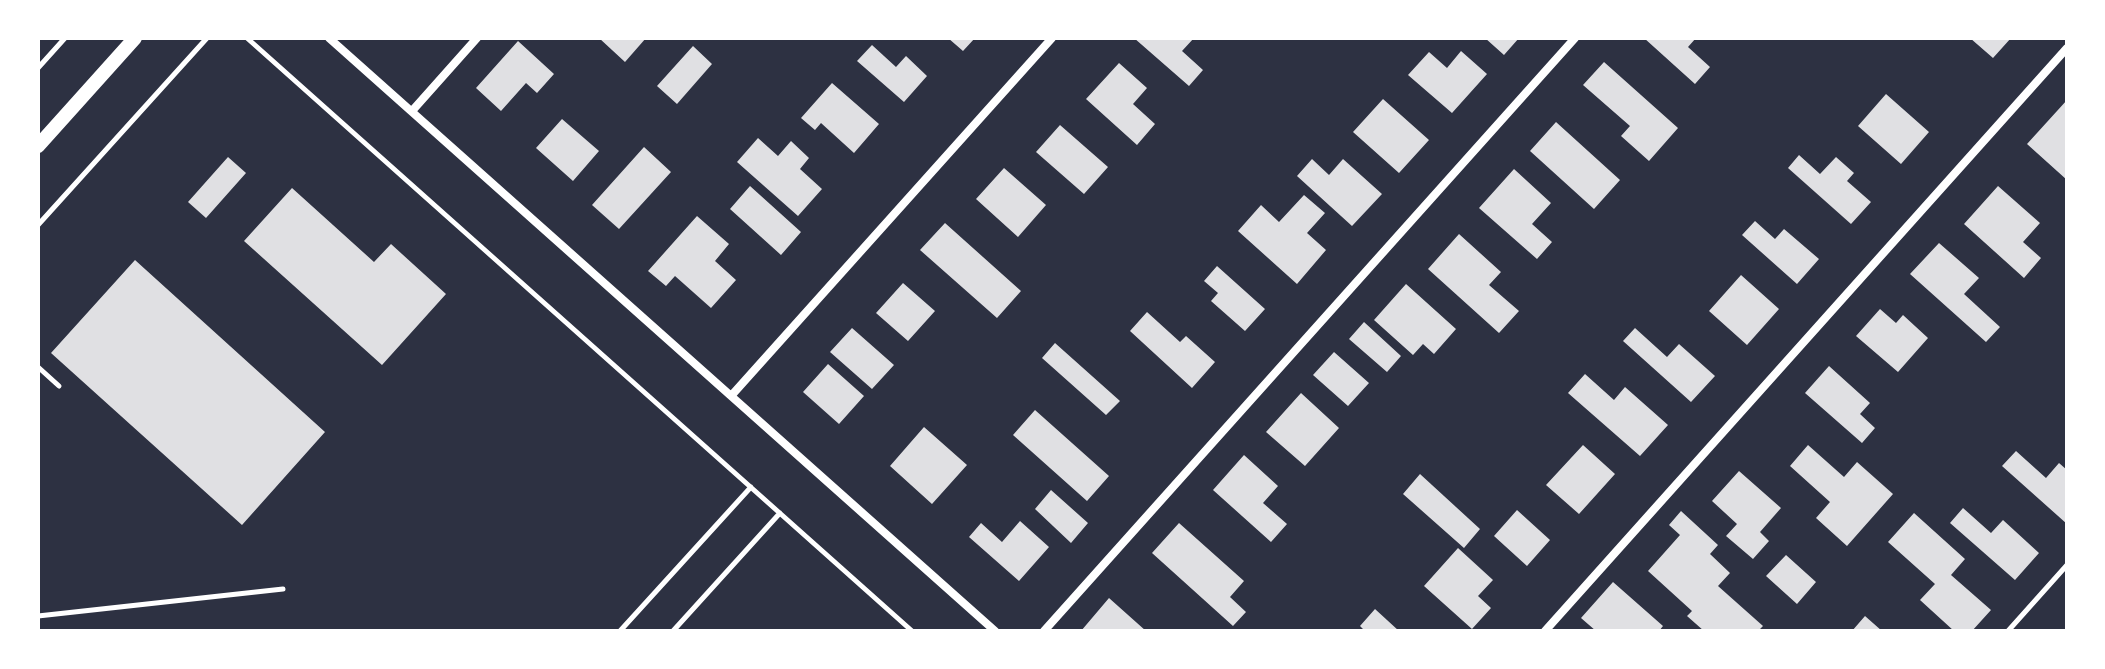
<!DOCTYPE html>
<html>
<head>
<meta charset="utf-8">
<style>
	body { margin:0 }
	#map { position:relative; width:2105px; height:669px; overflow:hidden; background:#2d3142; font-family:Inter,sans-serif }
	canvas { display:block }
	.frame { position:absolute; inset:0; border:40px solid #fff; pointer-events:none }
</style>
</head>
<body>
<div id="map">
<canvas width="2105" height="669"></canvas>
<div class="frame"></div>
</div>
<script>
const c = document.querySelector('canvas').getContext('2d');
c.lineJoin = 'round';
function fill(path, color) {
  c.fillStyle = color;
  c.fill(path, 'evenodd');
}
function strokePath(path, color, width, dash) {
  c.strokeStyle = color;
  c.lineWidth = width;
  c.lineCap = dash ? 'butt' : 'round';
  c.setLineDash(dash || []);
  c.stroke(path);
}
fill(new Path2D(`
	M599,38H646L625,62Z
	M948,38H975L963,51Z
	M1134,38H1194L1182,51L1203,70L1189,86Z
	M1485,38H1519L1504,55Z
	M1644,38H1696L1688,47L1710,67L1695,84Z
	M1970,38H2011L1993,58Z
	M518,41L554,74L537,93L526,83L501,111L476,88Z
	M872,45L896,67L906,56L927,76L904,102L857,61Z
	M693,46L712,64L677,104L657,86Z
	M1461,51L1487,74L1452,113L1408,75L1429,52L1447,68Z
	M1604,62L1678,128L1649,161L1621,136L1630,126L1583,85Z
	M1119,63L1147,88L1133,104L1155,124L1137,145L1086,99Z
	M832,83L879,124L854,153L821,123L815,130L801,118Z
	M1886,94L1929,132L1901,164L1858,126Z
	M1383,99L1429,140L1399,173L1353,132Z
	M2067,100V180L2027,144Z
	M562,119L599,151L573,181L536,148Z
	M1556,122L1620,180L1594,209L1530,151Z
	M1060,125L1108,167L1084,194L1036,152Z
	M758,138L778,156L791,141L809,158L800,169L822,189L798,216L737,162Z
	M644,147L671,172L619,229L592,205Z
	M1799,155L1820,174L1836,157L1854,173L1847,181L1871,202L1851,224L1788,168Z
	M228,157L246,173L206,218L188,202Z
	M1312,159L1329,175L1343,159L1382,194L1352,226L1297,176Z
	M1004,168L1046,205L1018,237L976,199Z
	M1514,169L1551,203L1532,224L1552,242L1537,259L1479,208Z
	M750,186L801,232L781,255L730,209Z
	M1998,186L2040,223L2023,242L2041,258L2024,278L1964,224Z
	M292,188L374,262L391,244L446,294L382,365L244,241Z
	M1304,195L1325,213L1307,233L1326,250L1297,284L1238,231L1261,205L1279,222Z
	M697,216L729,244L715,261L736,280L711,308L675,276L666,286L648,271Z
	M1755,221L1775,239L1784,229L1819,259L1797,284L1742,235Z
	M945,223L1021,291L997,318L920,250Z
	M1459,234L1501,272L1489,285L1519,311L1499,333L1428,269Z
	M1939,243L1979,278L1964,294L2000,327L1986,342L1910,274Z
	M135,260L325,432L242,525L51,353Z
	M1217,266L1265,309L1245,331L1211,301L1218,293L1204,281Z
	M1741,275L1779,309L1747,345L1709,311Z
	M903,283L935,311L908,341L876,313Z
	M1406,284L1456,329L1434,354L1423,344L1413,355L1374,320Z
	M1880,309L1896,323L1903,315L1928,338L1898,372L1856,336Z
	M1147,312L1180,342L1186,336L1215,362L1192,388L1130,331Z
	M1364,322L1401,356L1387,372L1349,339Z
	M852,328L894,365L872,389L830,352Z
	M1635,328L1667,357L1679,344L1715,376L1691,402L1623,341Z
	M1055,343L1120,401L1106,415L1042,358Z
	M1334,352L1369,383L1348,406L1313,375Z
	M828,364L864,396L839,424L803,392Z
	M1829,366L1870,403L1860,414L1875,428L1862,443L1805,393Z
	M1585,374L1614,400L1625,387L1668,425L1640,456L1568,393Z
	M1301,393L1339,428L1305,466L1266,432Z
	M1035,410L1109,476L1087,501L1013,435Z
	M924,427L967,465L932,504L890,466Z
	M1583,445L1615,474L1579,514L1546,485Z
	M1808,445L1844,477L1857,462L1893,494L1847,546L1816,518L1830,502L1790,466Z
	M2016,451L2046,478L2059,463L2067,470V524L2002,466Z
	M1244,455L1278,486L1263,503L1287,524L1271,542L1213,490Z
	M1739,471L1781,508L1760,532L1769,541L1753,559L1726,536L1737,524L1712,501Z
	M1420,474L1480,529L1464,548L1403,494Z
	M1051,490L1088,523L1071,543L1035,509Z
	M1963,508L1991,533L2003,520L2039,553L2015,580L1950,523Z
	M1517,510L1550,540L1527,566L1494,536Z
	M1681,511L1718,545L1710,554L1730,573L1718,586L1763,626L1758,631H1704L1687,616L1692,611L1648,571L1680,535L1669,525Z
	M1914,513L1965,559L1951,575L1991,610L1972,631H1954L1920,600L1935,584L1888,542Z
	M1020,521L1049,547L1019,581L969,537L981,523L1002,542Z
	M1179,523L1244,581L1230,597L1246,612L1233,626L1152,553Z
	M1458,548L1493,580L1478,596L1491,608L1472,629L1424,586Z
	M1786,555L1816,582L1797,604L1766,576Z
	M1613,582L1663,626L1659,631H1596L1581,618Z
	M1109,598L1146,631H1081Z
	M1375,609L1399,631H1365L1360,626Z
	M1865,616L1882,631H1852Z`), '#e0e0e3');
strokePath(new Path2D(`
	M247,38L912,631
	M38,68L65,38
	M38,225L207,38
	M38,367L59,386
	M38,616L283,589
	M620,631L751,487
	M673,631L780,513
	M2008,631L2067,565`), '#fff', 5);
strokePath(new Path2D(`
	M329,38L995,631
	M412,111L477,38
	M731,396L1052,38
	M1044,631L1575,38
	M1545,631L2067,48`), '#fff', 8);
strokePath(new Path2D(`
	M38,146L135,38`), '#fff', 14);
</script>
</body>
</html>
